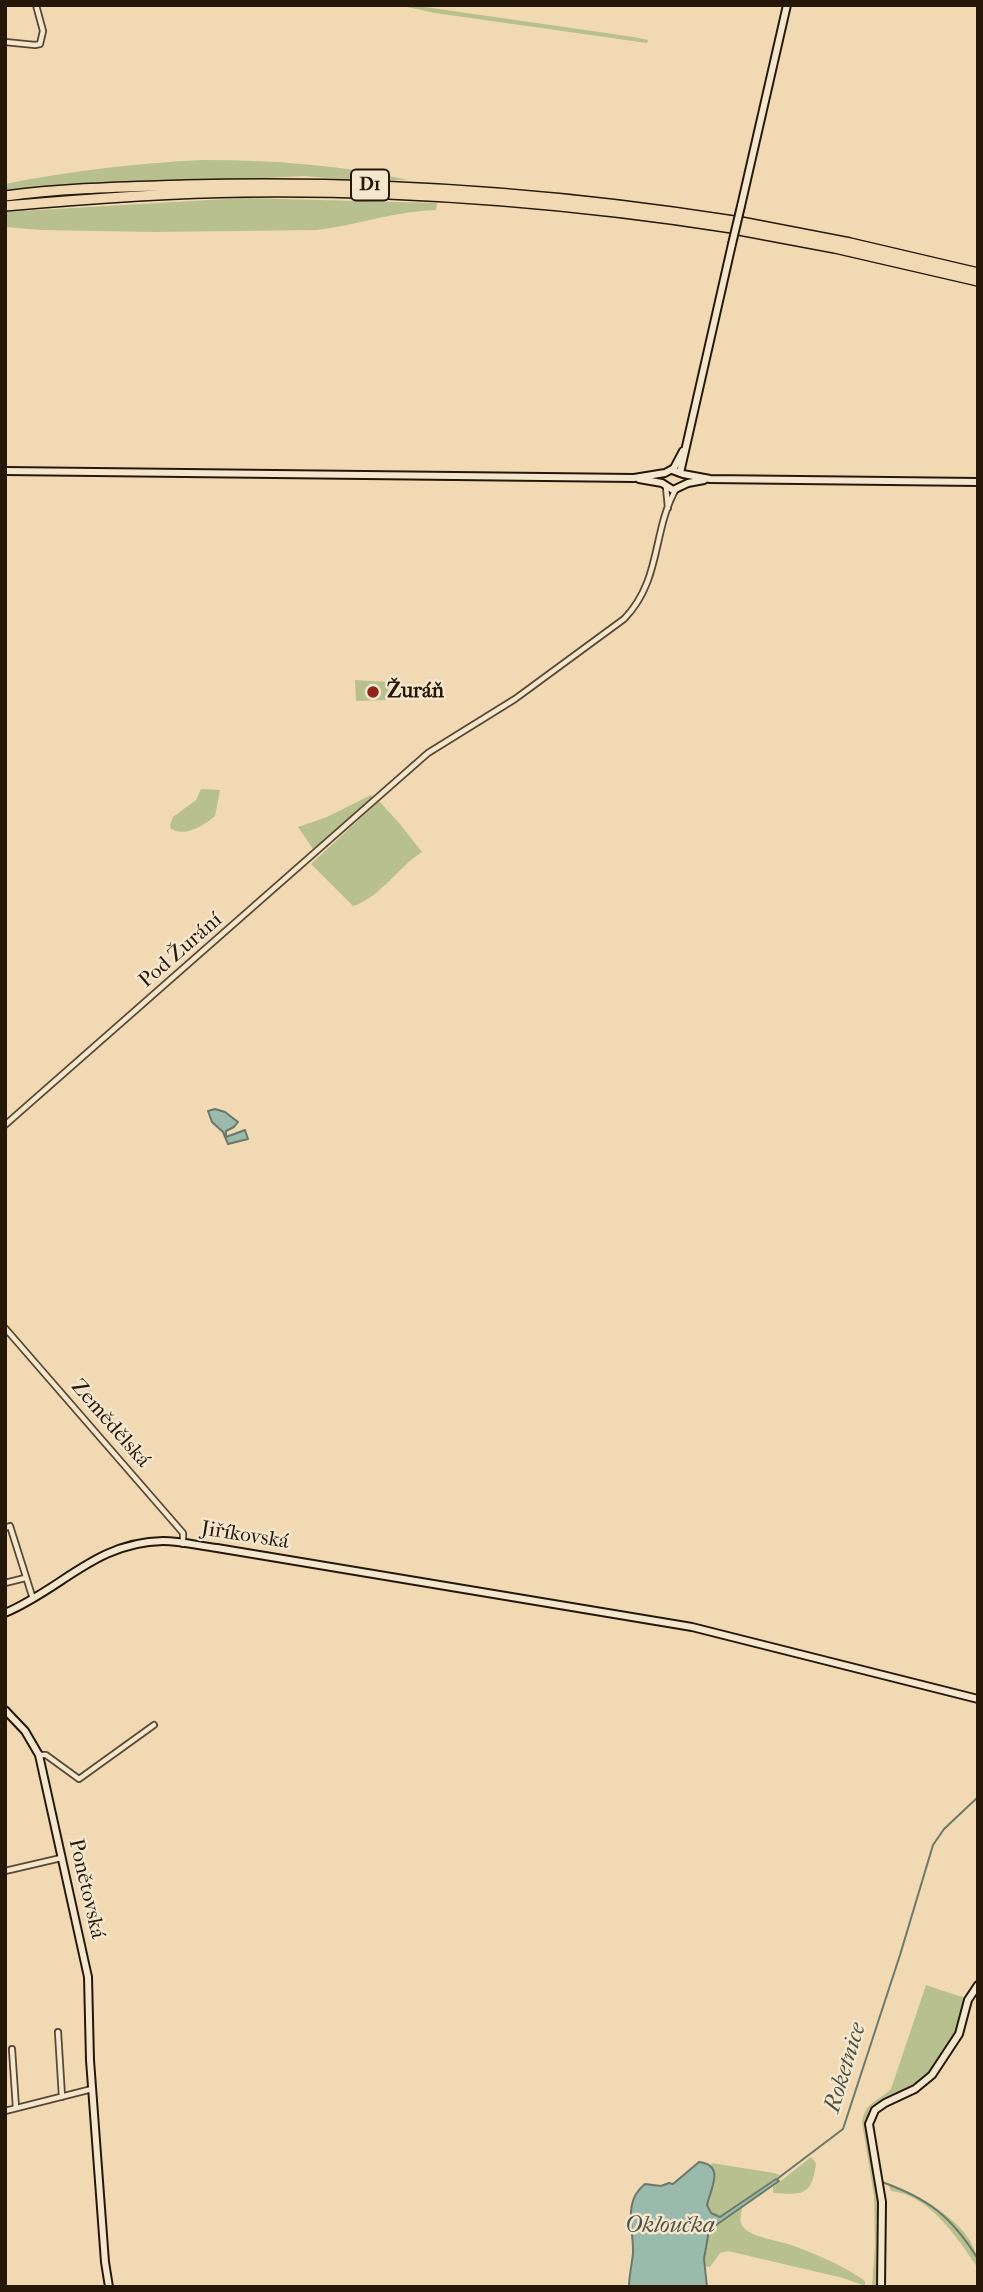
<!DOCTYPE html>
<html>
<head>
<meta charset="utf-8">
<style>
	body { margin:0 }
	#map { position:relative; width:983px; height:2292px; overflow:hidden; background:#f0d9b3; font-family:"IM FELL French Canon",serif }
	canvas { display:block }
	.frame { position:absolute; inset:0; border:7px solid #251808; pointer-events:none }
</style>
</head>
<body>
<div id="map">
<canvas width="983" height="2292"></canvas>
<div class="frame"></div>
</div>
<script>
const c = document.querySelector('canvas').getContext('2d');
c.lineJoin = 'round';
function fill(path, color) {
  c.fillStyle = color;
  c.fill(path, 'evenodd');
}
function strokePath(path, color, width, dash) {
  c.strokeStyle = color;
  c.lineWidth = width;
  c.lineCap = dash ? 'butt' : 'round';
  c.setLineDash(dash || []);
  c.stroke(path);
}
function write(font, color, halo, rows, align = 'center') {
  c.font = font + ' "IM FELL French Canon",serif';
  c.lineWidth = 5;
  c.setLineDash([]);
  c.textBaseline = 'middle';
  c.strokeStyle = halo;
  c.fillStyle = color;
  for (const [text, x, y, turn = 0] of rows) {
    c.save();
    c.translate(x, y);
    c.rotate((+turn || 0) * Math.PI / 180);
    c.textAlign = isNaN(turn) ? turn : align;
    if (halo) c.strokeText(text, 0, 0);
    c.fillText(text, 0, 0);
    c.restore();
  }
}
fill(new Path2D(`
	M398,5H411L634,37L648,40L647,43L435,13Z
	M203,160C272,160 341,165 408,180H352L305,176L90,186L5,192V184C70,171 137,163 203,160Z
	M243,198L437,203L436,210C396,211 357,225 317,230L155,232L41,230L5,227V212Z
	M355,680L390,682L386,700L356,701Z
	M201,789L220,790L215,816C203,826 186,837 171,829L170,825L173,817L196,800Z
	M371,795L374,799L315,852L298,827L327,817Z
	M379,801L399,823L422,852C398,867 380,898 353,906L311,864Z
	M926,1985C940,1990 955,1995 967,1998L955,2037L935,2067L916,2086L886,2100L867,2126L880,2199L879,2287H872L875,2247L874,2196L862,2123C865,2101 878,2102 891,2089Z
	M811,2157L816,2163C812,2196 803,2195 773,2193V2187Z
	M711,2163L774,2173L780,2175L720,2217L711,2213L707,2205L715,2177Z
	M888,2183C922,2198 978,2225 978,2268C958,2239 930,2195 891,2191Z
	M742,2208C741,2216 738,2221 744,2228C752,2237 779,2241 791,2245C816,2254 843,2265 865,2281V2286L843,2278L728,2251L720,2253L710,2267L704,2266L709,2230Z`), '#b7c08e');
const water = new Path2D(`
	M215,1109L225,1112L238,1122L234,1127L226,1131V1137L245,1130L248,1139L228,1144L223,1132L212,1122L208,1111Z
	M699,2162C726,2165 710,2190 707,2205L711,2213L720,2217L776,2179L779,2181L709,2230L704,2259L707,2287H629C629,2276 632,2264 633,2253C634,2230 622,2202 645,2184L661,2186L669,2183L673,2184Z`);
fill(water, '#9abaab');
strokePath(water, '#6b796a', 2);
strokePath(new Path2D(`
	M777,2179L843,2129L900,1955L933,1845L944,1829L978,1797
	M882,2182C929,2199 951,2216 978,2259`), '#6b796a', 2);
const street = new Path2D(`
	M5,42L35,45L40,44L43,31L36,5
	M666,487L668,508
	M5,1125L428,753L515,699L624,619C662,580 652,531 676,489
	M5,1328L183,1533V1544
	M5,1528L10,1526L33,1599
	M5,1583L25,1578
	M39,1755H46L79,1779L154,1725
	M5,1871L61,1858
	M58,2032L62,2097
	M12,2049L16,2108
	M5,2111L92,2089`);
const secondary = new Path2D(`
	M741,206L787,5
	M672,470L683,474L710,479L978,482
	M5,471L634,478L665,473L674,468L683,451
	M680,473L732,244
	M639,479L662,483L673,490L688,483L704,480
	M5,1613C62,1589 96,1542 163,1541C181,1541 200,1546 217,1548L692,1627L978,1699
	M5,1710L25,1731L39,1755L88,1977L90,2060L105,2262L109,2287
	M881,2287L882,2202L869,2124L875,2110L885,2103L915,2089L932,2075L959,2034L968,2000L978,1985`);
const highway = new Path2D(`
	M5,196C65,188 125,187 185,185C369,180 552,192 734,221
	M5,206C85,199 164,193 244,192C407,190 571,203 732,228
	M741,222L850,243L978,273
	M739,230L835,248L978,281`);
strokePath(street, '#584833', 8);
strokePath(secondary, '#251808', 10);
strokePath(highway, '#251808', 12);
strokePath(street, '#f5e6ce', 4.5);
strokePath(secondary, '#f5e6ce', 6);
strokePath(highway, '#f0d9b3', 9);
const secondaryBridge = new Path2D(`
	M732,244L741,206`);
strokePath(secondaryBridge, '#251808', 10, []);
strokePath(secondaryBridge, '#f5e6ce', 6);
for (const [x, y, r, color] of [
	[373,692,7,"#8f2418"]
]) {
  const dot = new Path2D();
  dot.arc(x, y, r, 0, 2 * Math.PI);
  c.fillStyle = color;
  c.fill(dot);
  strokePath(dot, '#f5e6ce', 2.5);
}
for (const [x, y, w] of [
	[370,185,38]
]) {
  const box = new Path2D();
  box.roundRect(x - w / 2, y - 15.5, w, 31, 5);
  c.fillStyle = '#f5e6ce';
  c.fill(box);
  strokePath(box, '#251808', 2);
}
write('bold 19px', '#251808', null, [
	["D1",370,185]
]);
write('bold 21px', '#251808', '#f5e6ce', [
	["Žuráň",387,692]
], 'left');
write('21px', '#251808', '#f5e6ce', [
	["Pod Žurání",181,951,-41],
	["Zemědělská",110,1424,49],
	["Jiříkovská",245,1536,9],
	["Ponětovská",86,1889,77]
]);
write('italic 23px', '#4e5141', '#f5e6ce', [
	["Roketnice",846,2068,-73],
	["Okloučka",670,2226]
]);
</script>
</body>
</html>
